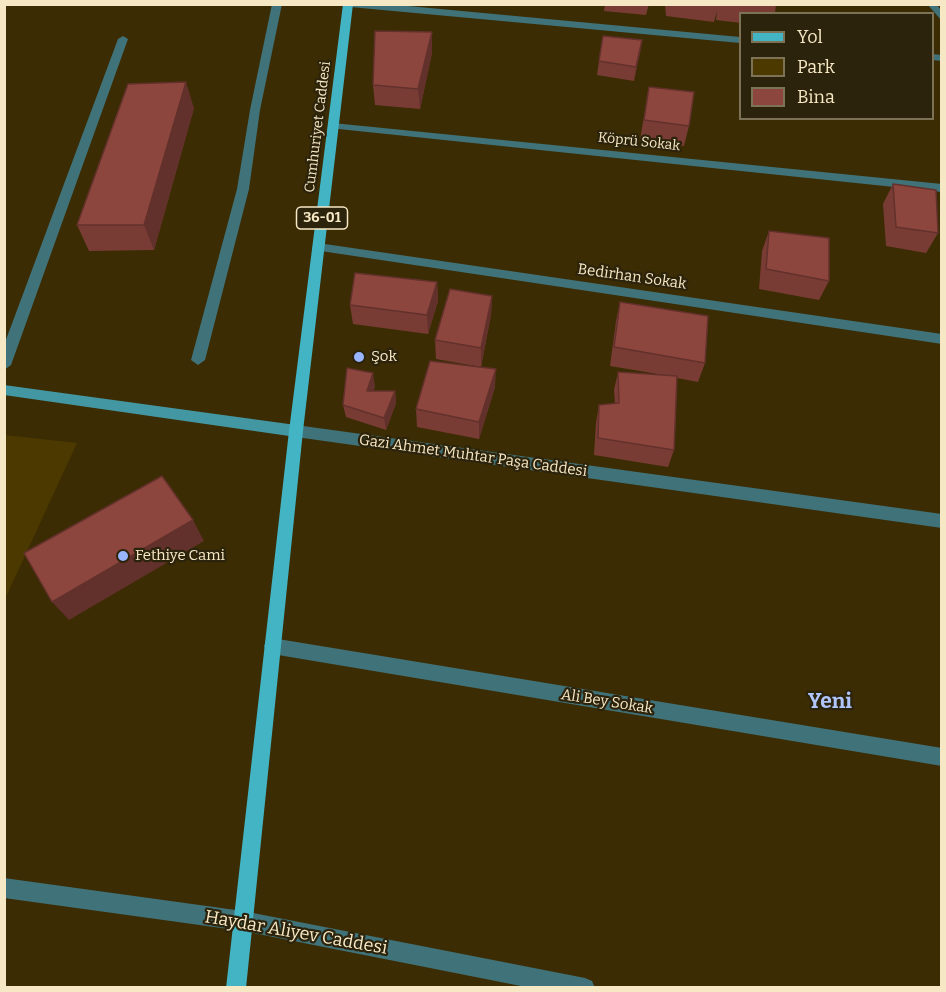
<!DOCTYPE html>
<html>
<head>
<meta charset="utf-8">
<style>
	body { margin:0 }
	#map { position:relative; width:946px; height:992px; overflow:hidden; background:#3b2c03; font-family:Bitter,serif }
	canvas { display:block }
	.frame { position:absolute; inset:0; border:6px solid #f7e8c5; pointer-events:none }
	.legend { position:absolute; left:739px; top:12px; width:195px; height:108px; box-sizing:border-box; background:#2c230c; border:2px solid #7d7256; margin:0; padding:8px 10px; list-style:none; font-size:18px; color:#f7e8c5 }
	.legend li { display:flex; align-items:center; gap:12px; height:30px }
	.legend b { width:30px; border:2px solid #7d7256 }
</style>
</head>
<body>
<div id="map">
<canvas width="946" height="992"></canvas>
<div class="frame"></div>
<ul class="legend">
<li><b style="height:8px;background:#42b4c3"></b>Yol</li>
<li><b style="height:16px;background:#4c3900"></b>Park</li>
<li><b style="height:16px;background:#8d463e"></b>Bina</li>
</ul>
</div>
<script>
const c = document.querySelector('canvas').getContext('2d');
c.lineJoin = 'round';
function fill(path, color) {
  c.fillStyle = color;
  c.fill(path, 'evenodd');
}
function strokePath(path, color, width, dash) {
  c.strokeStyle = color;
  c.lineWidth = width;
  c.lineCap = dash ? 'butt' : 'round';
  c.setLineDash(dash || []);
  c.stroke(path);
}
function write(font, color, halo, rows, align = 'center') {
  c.font = font + ' Bitter,serif';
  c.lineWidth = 4.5;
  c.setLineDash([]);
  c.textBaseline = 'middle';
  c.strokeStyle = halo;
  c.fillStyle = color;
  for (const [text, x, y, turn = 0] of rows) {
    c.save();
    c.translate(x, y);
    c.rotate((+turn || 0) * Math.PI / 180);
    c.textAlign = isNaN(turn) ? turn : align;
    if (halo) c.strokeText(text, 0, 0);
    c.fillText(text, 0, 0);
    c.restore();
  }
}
fill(new Path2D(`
	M5,435L77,443L5,599Z`), '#4c3900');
fill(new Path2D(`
	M272,4H282L260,110L249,189L205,360L198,365L191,360L237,189L250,110Z
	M346,4H387L740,37V43L350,7Z
	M927,4H936L942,11V21Z
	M123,36L128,39L11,365L4,370V345L118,39Z
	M932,54L942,55V61L932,60Z
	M333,123L942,184V192L329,128V124Z
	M318,243L942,334V344L314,250L312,247Z
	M272,638L942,748V766L272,654L266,652L264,646L266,640Z
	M4,878L243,911L585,978L592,981L595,988H531L243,931L4,898Z`), '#407279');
fill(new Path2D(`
	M296,425L942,514V528L296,437L291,435L289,431L291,427Z`), '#407279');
fill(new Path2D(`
	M4,385L296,425L301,427L303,431L301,435L296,437L4,395Z`), '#4397a3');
fill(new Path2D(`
	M343,4H353L303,431L246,988H226L289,431Z`), '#42b4c3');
fill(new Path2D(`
	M605,4H649L646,15L604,11Z
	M665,4H776L775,13L791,14H741V23L716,20L717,11L714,22L666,16Z
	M642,40L634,81L597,75L599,61Z
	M432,53L420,109L375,105L373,85Z
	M649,87L689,126L684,146L640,140Z
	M194,108L154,250L89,251L77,225Z
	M893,184L938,233L926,253L886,246L883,204Z
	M769,231L829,281L819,300L759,289L762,251Z
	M437,282L438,301L428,334L353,324L350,305Z
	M492,296L491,315L481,367L436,359L435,340Z
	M620,302L705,363L698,382L677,378L674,450L668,467L594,455L596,423L599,405L615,404L614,390L618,372L664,375L610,366L616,321Z
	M375,386L373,391H395L396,403L386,430L346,417L343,405Z
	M495,387L479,439L417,427L416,409Z`), '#793c35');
fill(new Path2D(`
	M432,32V53L420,109L418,89Z
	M642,40L640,54L634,81L636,67Z
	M186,82L194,108L154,250L144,225Z
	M437,282L438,301L428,334L427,315Z
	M492,296L491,315L481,367V348Z
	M496,369L495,387L479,439V422Z
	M373,373L375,386L369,404L367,391Z
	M395,391L396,403L386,430L384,418Z
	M193,520L204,541L69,620L52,602Z`), '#63312b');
const building = new Path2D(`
	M375,31L432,32L418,89L373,85Z
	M603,36L642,40L636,67L599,61Z
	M186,82L144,225H77L128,84Z
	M649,87L694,92L689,126L644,120Z
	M893,184L936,190L938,233L896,227Z
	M769,231L829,238V281L766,269Z
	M355,273L437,282L427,315L350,305Z
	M450,289L492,296L481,348L435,340Z
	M620,302L708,316L705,363L614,347Z
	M430,361L496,369L479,422L416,409Z
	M347,368L373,373L367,391H395L384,418L343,405Z
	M618,372L677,376L674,450L598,438L599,405L619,403Z
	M162,476L193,520L52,602L24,553Z`);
fill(building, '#8d463e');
strokePath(building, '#63312b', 1.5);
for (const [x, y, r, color] of [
	[359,357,6,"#99b5fd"],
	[123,556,6,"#99b5fd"]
]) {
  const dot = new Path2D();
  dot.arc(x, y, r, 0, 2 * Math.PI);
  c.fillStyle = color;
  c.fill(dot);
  strokePath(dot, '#2c230c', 2);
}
write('14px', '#f7e8c5', '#2c230c', [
	["Cumhuriyet Caddesi",318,127,-83],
	["Köprü Sokak",639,142,6]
]);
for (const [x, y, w] of [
	[322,218,51]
]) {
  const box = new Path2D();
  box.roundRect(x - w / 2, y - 11, w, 22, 4.5);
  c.fillStyle = '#2c230c';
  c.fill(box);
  strokePath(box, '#f7e8c5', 1.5);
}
write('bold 14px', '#f7e8c5', null, [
	["36-01",322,218]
]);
write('15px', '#f7e8c5', '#2c230c', [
	["Bedirhan Sokak",632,277,8],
	["Gazi Ahmet Muhtar Paşa Caddesi",473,456,8],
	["Ali Bey Sokak",607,702,9]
]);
write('15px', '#f7e8c5', '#2c230c', [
	["Şok",371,357],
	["Fethiye Cami",135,556]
], 'left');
write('18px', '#f7e8c5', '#2c230c', [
	["Haydar Aliyev Caddesi",296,933,10]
]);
write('bold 21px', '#b0c5fb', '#2c230c', [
	["Yeni",830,702]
]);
</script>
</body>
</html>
